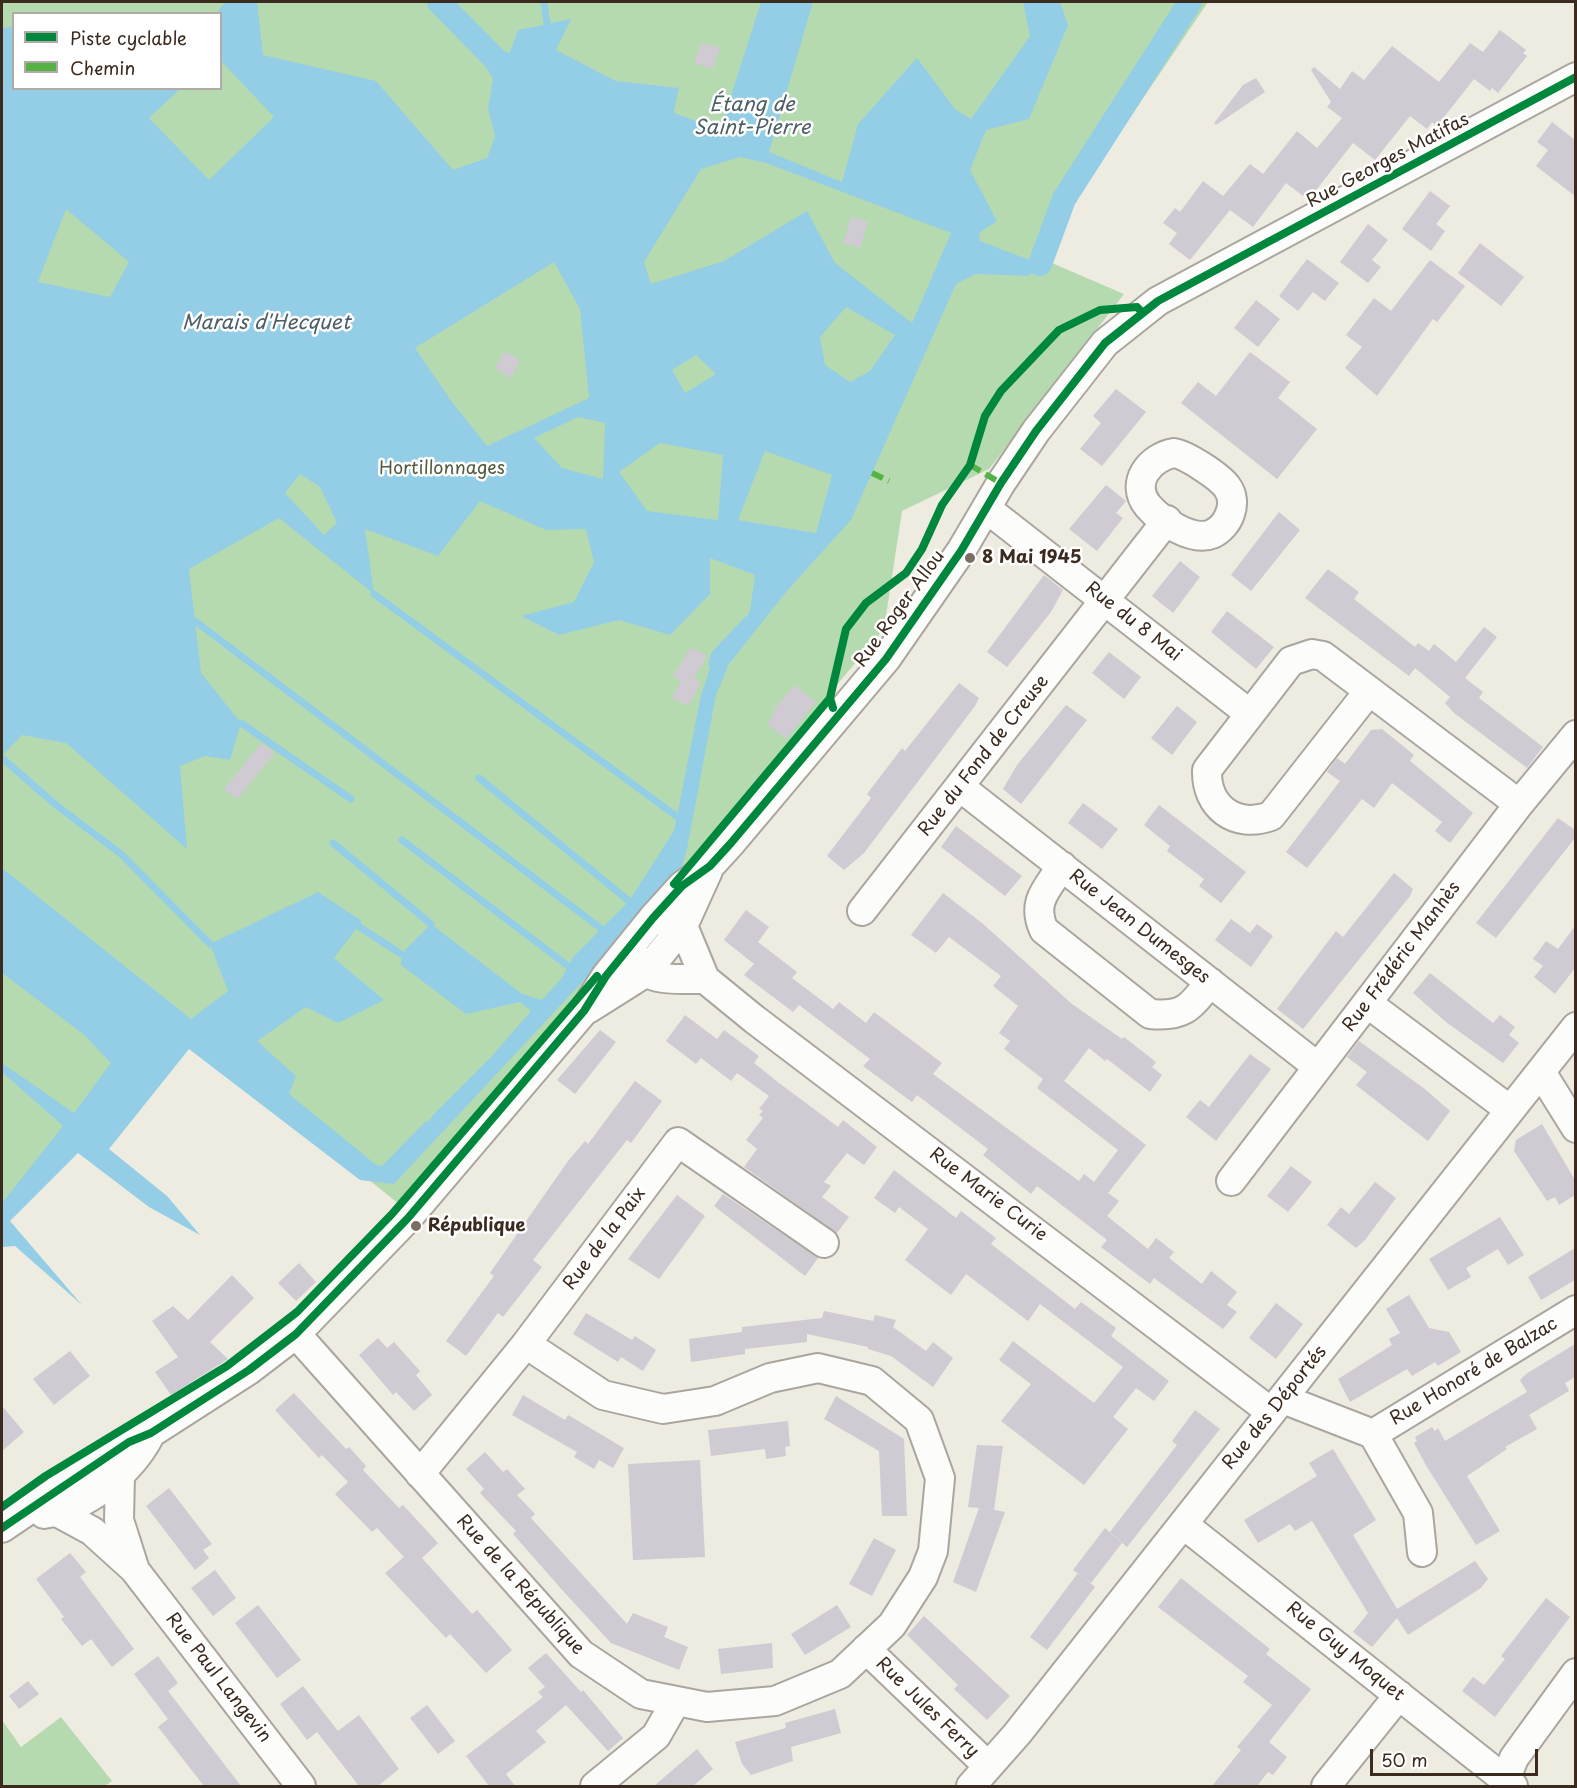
<!DOCTYPE html>
<html>
<head>
<meta charset="utf-8">
<style>
	body { margin:0 }
	#map { position:relative; width:1577px; height:1788px; overflow:hidden; background:#eeebe1; font-family:"Playpen Sans",sans-serif }
	canvas { display:block }
	.frame { position:absolute; inset:0; border:3px solid #3b2a1e; pointer-events:none }
	.legend { position:absolute; left:12px; top:12px; width:210px; height:78px; box-sizing:border-box; background:#fff; border:2px solid #b1aaa5; margin:0; padding:8px 10px; list-style:none; font-size:18px; color:#3b2a1e }
	.legend li { display:flex; align-items:center; gap:12px; height:30px }
	.legend b { width:30px; border:2px solid #b1aaa5 }
	.scale { position:absolute; left:1370px; top:1749px; width:168px; height:27px; box-sizing:border-box; border:3px solid #3b2a1e; border-top:0; padding-left:8px; font-size:18px; line-height:21px; white-space:nowrap; color:#3b2a1e; -webkit-text-stroke:4px #fff; paint-order:stroke }
</style>
</head>
<body>
<div id="map">
<canvas width="1577" height="1788"></canvas>
<div class="frame"></div>
<ul class="legend">
<li><b style="height:8px;background:#00873e"></b>Piste cyclable</li>
<li><b style="height:8px;background:#57b245"></b>Chemin</li>
</ul>
<div class="scale">50 m</div>
</div>
<script>
const c = document.querySelector('canvas').getContext('2d');
c.lineJoin = 'round';
function fill(path, color) {
  c.fillStyle = color;
  c.fill(path, 'evenodd');
}
function strokePath(path, color, width, dash) {
  c.strokeStyle = color;
  c.lineWidth = width;
  c.lineCap = dash ? 'butt' : 'round';
  c.setLineDash(dash || []);
  c.stroke(path);
}
function write(font, color, halo, rows, align = 'center') {
  c.font = font + ' "Playpen Sans",sans-serif';
  c.lineWidth = 5;
  c.setLineDash([]);
  c.textBaseline = 'middle';
  c.strokeStyle = halo;
  c.fillStyle = color;
  for (const [text, x, y, turn = 0] of rows) {
    c.save();
    c.translate(x, y);
    c.rotate((+turn || 0) * Math.PI / 180);
    c.textAlign = isNaN(turn) ? turn : align;
    if (halo) c.strokeText(text, 0, 0);
    c.fillText(text, 0, 0);
    c.restore();
  }
}
fill(new Path2D(`
	M2,2H1208L1076,198L1052,263L1124,294L989,469L902,511L884,629L399,1204L189,1036L2,1220ZM14,14H220V88H14Z
	M61,1717L112,1781L105,1786H2V1720L21,1747Z`), '#b6dab0');
fill(new Path2D(`
	M226,2H257L263,55L376,81L453,170L487,158L495,136L488,109L493,79L481,59L427,2H441L504,68L518,30L571,19L556,50L616,81L679,88L672,120L682,131L718,136L761,2H813L769,152L842,182L858,124L917,58L955,109L971,119L1030,36L1023,2H1060L1068,25L1029,119L986,130L970,170L997,221L979,233L980,241L1040,264L1029,276L976,274L956,284L851,520L786,592L729,664L716,695L687,849L681,868L670,884L612,950L394,1184L360,1180L189,1049L109,1149L167,1196L200,1235L149,1207L78,1153L10,1221L82,1305L15,1246L2,1247V1203L63,1126L2,1072V1063L74,1113L111,1063L83,1034L2,973V868L191,1019L228,991L210,944L318,892L362,921L334,958L384,1000L338,1023L306,1007L257,1041L296,1076L289,1094L375,1164L388,1168L407,1150L433,1115L492,1056L531,1011L520,1002L466,1014L401,965V954L431,924L522,994L542,1000L561,979L574,956L629,901L674,831L701,695L714,656L728,641L734,639L750,611L755,575L710,558V594L670,635L619,620L559,635L521,616L574,602L594,562L586,529L546,530L480,501L438,556L365,529L374,594L279,518L189,569L201,673L241,723L230,760L205,756L180,766L187,849L66,743L22,735L2,756V28L13,27L14,88L180,89L149,118L209,180L274,117L221,61L220,14L216,13ZM740,157L766,163L951,233L912,323L835,263L807,211L724,261L651,284L644,262L701,169ZM66,209L129,262L110,297L38,282ZM554,262L580,309L589,398L487,446L452,402L415,348ZM846,307L895,335L870,371L850,382L825,365L820,337ZM696,355L716,374L685,393L672,370ZM578,417L605,423L603,479L562,468L534,438ZM660,443L723,455L718,520L647,511L619,472ZM765,451L832,475L816,533L738,520ZM300,474L320,487L337,523L324,535L285,493Z`), '#93cee6');
strokePath(new Path2D(`
	M544,2L547,24
	M374,594L683,821
	M195,621L603,930
	M712,664L714,655L747,620
	M241,723L351,799
	M2,758L56,805L121,854L210,944
	M479,778L629,901
	M402,840L568,966
	M333,843L431,924
	M358,926L401,954
	M380,1173L427,1125`), '#93cee6', 7);
strokePath(new Path2D(`
	M439,2L497,61L537,76
	M648,116L726,145
	M1040,264L1064,199L1190,2`), '#93cee6', 24);
fill(new Path2D(`
	M1500,30L1526,50L1523,53L1527,56L1498,93L1492,88L1490,91L1474,79L1437,126L1432,122L1427,129L1410,116L1375,160L1353,143L1313,194L1308,190L1303,196L1286,183L1253,227L1230,210L1190,260L1169,244L1177,233L1163,223L1175,208L1180,212L1203,181L1223,196L1250,164L1263,174L1297,131L1317,148L1342,118L1327,107L1331,102L1311,70L1314,67L1340,89L1352,71L1364,80L1392,46L1439,82L1470,43L1483,52Z
	M702,42L720,48L713,69L694,63Z
	M1256,78L1265,92L1216,125L1214,123L1243,85Z
	M1552,122L1575,140V196L1536,166L1548,150L1537,142Z
	M1430,191L1450,206L1436,224L1445,231L1431,251L1402,229Z
	M851,217L868,222L860,248L843,243Z
	M1368,224L1388,240L1372,260L1381,267L1368,283L1340,262Z
	M1480,243L1524,277L1501,306L1458,273Z
	M1307,259L1339,283L1325,301L1313,292L1298,311L1279,296Z
	M1430,260L1465,286L1437,322L1433,319L1377,396L1345,368L1362,347L1346,335L1374,298L1391,311Z
	M1256,300L1280,319L1258,347L1234,328Z
	M505,351L520,361L511,378L495,368Z
	M1250,352L1290,382L1278,398L1317,429L1277,479L1181,403L1198,382L1216,396Z
	M1116,389L1146,412L1102,466L1080,449L1101,423L1093,416Z
	M1106,485L1126,501L1116,513L1123,518L1097,551L1069,529Z
	M1279,512L1300,530L1251,591L1231,575Z
	M1180,561L1200,577L1173,613L1152,596Z
	M1328,569L1359,592L1354,599L1415,647L1418,643L1429,651L1434,644L1456,662L1484,627L1497,637L1465,678L1483,692L1479,698L1543,747L1527,768L1454,713L1445,703L1450,697L1415,668L1409,676L1305,598Z
	M1044,575L1063,590L1051,612L1007,667L987,652Z
	M1227,611L1274,647L1256,669L1211,632Z
	M691,647L707,656L694,678L701,683L688,706L672,698L681,681L673,676Z
	M1109,652L1141,677L1124,699L1092,673Z
	M959,683L979,698L975,706L864,853L844,870L827,856L871,798L867,794L902,748L905,751Z
	M794,685L816,702L786,739L767,724L774,714L772,712Z
	M1066,705L1087,720L1021,804L1003,789L1017,765Z
	M1177,706L1197,722L1172,755L1151,738Z
	M1382,729L1414,755L1410,761L1473,813L1450,843L1435,831L1442,822L1392,783L1374,808L1362,799L1307,868L1286,852L1340,781L1327,772L1337,758L1345,764L1371,730Z
	M261,743L275,753L237,799L224,789Z
	M1083,803L1118,829L1102,849L1068,823Z
	M1159,805L1246,872L1221,903L1199,886L1204,879L1167,851L1170,846L1144,825Z
	M1558,818L1575,830V838L1496,938L1476,923Z
	M956,826L1022,876L1005,896L941,847Z
	M1394,873L1413,889L1410,896L1303,1029L1277,1009L1336,931L1343,937Z
	M943,893L982,923L1072,1004L1122,1039L1124,1037L1156,1062L1152,1067L1162,1075L1150,1092L1107,1059L1105,1061L1089,1048L1064,1081L1146,1145L1108,1193L1119,1201L1107,1216L1148,1249L1156,1238L1174,1252L1169,1258L1202,1284L1211,1271L1237,1292L1227,1305L1237,1312L1223,1329L1154,1278L1150,1284L1101,1247L1107,1240L1037,1186L1031,1194L983,1155L988,1149L917,1095L912,1102L863,1066L870,1059L799,1005L793,1012L744,975L754,964L724,940L746,910L769,927L758,942L797,972L792,978L833,1009L839,1002L866,1023L874,1012L942,1063L933,1074L1079,1181L1084,1174L1094,1182L1118,1150L1037,1088L1043,1079L1004,1049L1010,1041L999,1033L1018,1006L993,986L1001,976L949,937L936,953L911,935Z
	M1231,919L1250,933L1257,924L1273,936L1251,967L1215,940Z
	M1575,926V968L1555,994L1534,977L1543,966L1533,959L1546,941L1558,949Z
	M1430,973L1493,1023L1500,1015L1515,1027L1509,1035L1519,1043L1503,1063L1446,1022L1413,993Z
	M685,1015L717,1039L724,1030L759,1056L754,1063L779,1083L838,1127L843,1120L877,1147L864,1165L847,1153L824,1182L831,1186L822,1197L849,1217L837,1233L744,1167L757,1149L746,1140L763,1118L759,1115L763,1111L759,1109L769,1096L737,1073L731,1081L701,1058L696,1064L666,1041Z
	M600,1030L616,1042L575,1094L557,1080Z
	M1359,1041L1426,1090L1450,1111L1428,1141L1356,1085L1367,1072L1347,1057Z
	M1250,1054L1271,1069L1216,1141L1186,1117L1200,1100L1209,1107Z
	M635,1081L662,1101L631,1143L627,1140L533,1260L542,1267L503,1317L498,1313L466,1356L446,1341L494,1276L490,1273L568,1161L585,1141L588,1144Z
	M1542,1124L1575,1180V1195L1559,1205L1555,1197L1547,1201L1514,1151L1516,1140Z
	M1291,1166L1312,1182L1288,1212L1267,1196Z
	M894,1170L956,1218L961,1211L996,1238L991,1244L1075,1309L1081,1302L1116,1328L1111,1336L1169,1381L1154,1401L1136,1388L1113,1417L1128,1429L1084,1485L1001,1421L1031,1384L999,1360L1013,1341L1094,1403L1123,1367L1040,1304L1028,1321L966,1274L951,1295L905,1260L928,1229L899,1207L895,1213L874,1198Z
	M1375,1182L1396,1198L1365,1240L1356,1248L1327,1225L1341,1207L1349,1214Z
	M723,1194L818,1258L805,1276L714,1206Z
	M677,1195L705,1216L659,1279L628,1259Z
	M1500,1217L1524,1255L1508,1265L1498,1249L1466,1268L1471,1277L1448,1290L1429,1259Z
	M1575,1248V1280L1541,1300L1528,1277Z
	M299,1263L316,1282L296,1301L278,1283Z
	M232,1275L254,1298L210,1342L228,1359L171,1395L155,1372L178,1357L152,1321L173,1306L188,1320Z
	M1409,1295L1429,1328L1449,1332L1461,1352L1438,1366L1435,1362L1412,1376L1407,1369L1350,1402L1338,1379L1392,1345L1389,1339L1400,1333L1386,1309Z
	M1276,1303L1303,1324L1276,1359L1249,1338Z
	M824,1311L873,1321L875,1315L896,1320L893,1327L926,1351L933,1342L953,1358L933,1387L891,1356L868,1349V1347L807,1334V1342L745,1349V1354L691,1362L689,1339L742,1332V1327L822,1318Z
	M586,1313L632,1340L635,1336L656,1350L643,1371L621,1357L618,1362L573,1334Z
	M378,1338L387,1348L394,1342L420,1371L416,1375L432,1395L414,1411L396,1392L393,1395L359,1355Z
	M1575,1344V1377L1565,1383L1569,1391L1529,1415L1537,1429L1505,1447L1507,1449L1467,1476L1500,1531L1476,1545L1427,1467L1414,1443L1417,1441L1415,1437L1432,1427L1435,1431L1438,1428L1445,1441L1527,1392L1520,1380L1526,1374Z
	M70,1351L90,1376L54,1405L33,1379Z
	M294,1393L346,1449L349,1447L366,1466L363,1470L399,1508L403,1505L438,1543L422,1558L472,1614L477,1610L512,1650L486,1673L450,1634L446,1638L385,1573L404,1557L377,1528L372,1532L335,1494L348,1482L322,1455L319,1458L275,1410Z
	M523,1395L565,1420L568,1415L624,1448L613,1468L599,1460L594,1469L574,1457L577,1452L512,1415Z
	M836,1396L904,1439L907,1516H882L879,1451L824,1419Z
	M2,1406L24,1432L2,1451Z
	M1195,1410L1220,1429L1127,1547L1110,1532L1177,1445L1172,1441Z
	M788,1421L790,1446L785,1447L786,1456L766,1459L765,1449L711,1456L708,1430Z
	M977,1445L1003,1446L994,1510L990,1509L1005,1512L976,1592L953,1582L979,1508L968,1507Z
	M1333,1449L1376,1520L1353,1535L1397,1609L1475,1561L1488,1579L1481,1588L1408,1635L1397,1618L1372,1647L1353,1632L1368,1613L1312,1521L1295,1531L1290,1524L1258,1543L1244,1520L1317,1476L1309,1463Z
	M485,1452L503,1472L507,1469L525,1489L517,1495L535,1514L531,1518L627,1624L633,1613L668,1627L664,1637L688,1647L679,1670L611,1643L564,1592L513,1534L516,1531L480,1493L484,1489L466,1469Z
	M700,1460L705,1557L633,1560L628,1464Z
	M169,1488L212,1544L203,1550L209,1558L195,1570L146,1506Z
	M1105,1528L1122,1543L1091,1583L1073,1570Z
	M874,1538L896,1550L872,1596L849,1584Z
	M70,1553L86,1572L80,1577L134,1649L112,1667L91,1639L82,1646L61,1619L64,1617L36,1579Z
	M215,1570L236,1598L213,1616L191,1588Z
	M1078,1573L1095,1587L1047,1650L1030,1637Z
	M1181,1578L1270,1649L1266,1654L1311,1689L1269,1742L1287,1757L1273,1775L1268,1772L1257,1786H1212L1241,1750L1237,1747L1272,1705L1243,1682L1248,1676L1158,1607Z
	M1546,1598L1570,1617L1495,1717L1462,1691L1473,1677L1484,1685L1505,1659L1501,1656Z
	M258,1605L301,1660L277,1678L235,1623Z
	M837,1605L851,1627L805,1655L791,1634Z
	M924,1616L1010,1696L987,1720L954,1689L958,1685L907,1635Z
	M772,1643L773,1668L721,1674L718,1649Z
	M546,1653L581,1692L583,1690L623,1738L608,1751L566,1705L536,1731L546,1742L506,1774L515,1786H489L466,1756L543,1697L538,1692L545,1687L528,1668Z
	M158,1656L178,1683L168,1691L241,1786H204L158,1727L168,1719L134,1674Z
	M28,1681L39,1694L19,1709L9,1696Z
	M303,1686L338,1731L359,1715L399,1769L378,1786H359L317,1732L307,1740L280,1704Z
	M427,1705L455,1741L438,1754L410,1718Z
	M835,1709L841,1733L791,1747L793,1761L751,1775L742,1764L735,1742L786,1728L785,1723Z
	M697,1749L713,1769L693,1786H654Z`), '#d0cad2');
const minor = new Path2D(`
	M1174,453C1187,455 1220,477 1227,487C1239,503 1228,527 1212,534C1192,542 1161,521 1148,506C1129,483 1150,457 1174,453Z
	M987,509L1250,714
	M1369,691L1271,816C1235,829 1206,807 1207,770L1291,661L1312,654L1323,656L1519,804
	M960,787L1318,1067
	M1062,866C1047,889 1031,902 1044,930L1150,1014C1184,1017 1190,1008 1210,982
	M862,911L1167,520
	M653,918L683,926L705,979L754,1019L1271,1412
	M638,959C644,985 683,978 705,979
	M1367,1003L1510,1110
	M588,1009L645,973L683,926L708,871
	M1541,1072L1576,1128
	M1231,1181L1519,804L1576,735
	M296,1334L581,1654L641,1694L707,1707L775,1701L840,1674L892,1625L923,1577L933,1551L940,1478L919,1420L872,1381L818,1368L770,1378L715,1401L663,1409L603,1395L526,1344
	M1283,1399L1373,1434L1576,1310
	M1373,1434L1418,1513L1422,1552
	M420,1474L526,1344L678,1142L824,1243
	M120,1475L119,1520L134,1567
	M59,1488L57,1512L92,1531L134,1569L301,1786
	M44,1514C87,1508 131,1472 150,1435
	M1183,1524L1513,1786
	M2,1528L129,1442L151,1433L249,1370L296,1334L408,1218L584,1011L606,976L653,918L682,886L710,866L731,843L886,659L961,551L1001,483L1036,431L1105,343L1158,301L1576,77
	M866,1649L988,1766
	M595,1786L656,1736L676,1701
	M971,1786L1017,1734L1576,1027
	M1326,1786L1399,1695
	M1503,1786L1514,1758L1576,1673`);
strokePath(minor, '#aaa69f', 32);
strokePath(minor, '#fcfcfa', 28);
strokePath(new Path2D(`
	M970,465L1001,483
	M872,473L889,481`), '#57b245', 6, [12, 6]);
strokePath(new Path2D(`
	M833,708L830,698L846,629L866,603L906,573L922,549L942,505L970,465L985,416L1001,391L1059,330L1100,310L1137,307L1143,313
	M674,884L830,698
	M2,1507L44,1477L227,1366L297,1312L392,1214L597,976
	M2,1528L129,1442L151,1433L249,1370L296,1334L408,1218L584,1011L606,976L653,918L682,886L710,866L731,843L886,659L961,551L1001,483L1036,431L1105,343L1158,301L1576,77`), '#00873e', 8);
for (const [x, y, r, color] of [
	[970,558,6,"#7a6e62"],
	[416,1226,6,"#7a6e62"]
]) {
  const dot = new Path2D();
  dot.arc(x, y, r, 0, 2 * Math.PI);
  c.fillStyle = color;
  c.fill(dot);
  strokePath(dot, '#fff', 2);
}
write('18px', '#3b2a1e', '#fff', [
	["Rue Georges Matifas",1388,161,-28],
	["Rue Roger Allou",900,609,-54],
	["Rue du 8 Mai",1133,622,38],
	["Rue du Fond de Creuse",984,756,-52],
	["Rue Jean Dumesges",1139,927,38],
	["Rue Frédéric Manhès",1402,957,-53],
	["Rue Marie Curie",988,1195,37],
	["Rue de la Paix",605,1239,-53],
	["Rue Honoré de Balzac",1474,1372,-31],
	["Rue des Déportés",1275,1408,-51],
	["Rue de la République",520,1585,48],
	["Rue Guy Moquet",1345,1652,39],
	["Rue Paul Langevin",218,1678,52],
	["Rue Jules Ferry",927,1708,44]
]);
write('18px', '#525b3e', '#fff', [
	["Hortillonnages",442,469]
]);
write('bold 18px', '#3b2a1e', '#fff', [
	["8 Mai 1945",982,558],
	["République",428,1226]
], 'left');
write('italic 20px', '#4c5f65', '#fff', [
	["Étang de",752,105],
	["Saint-Pierre",752,128],
	["Marais d'Hecquet",266,323]
]);
</script>
</body>
</html>
